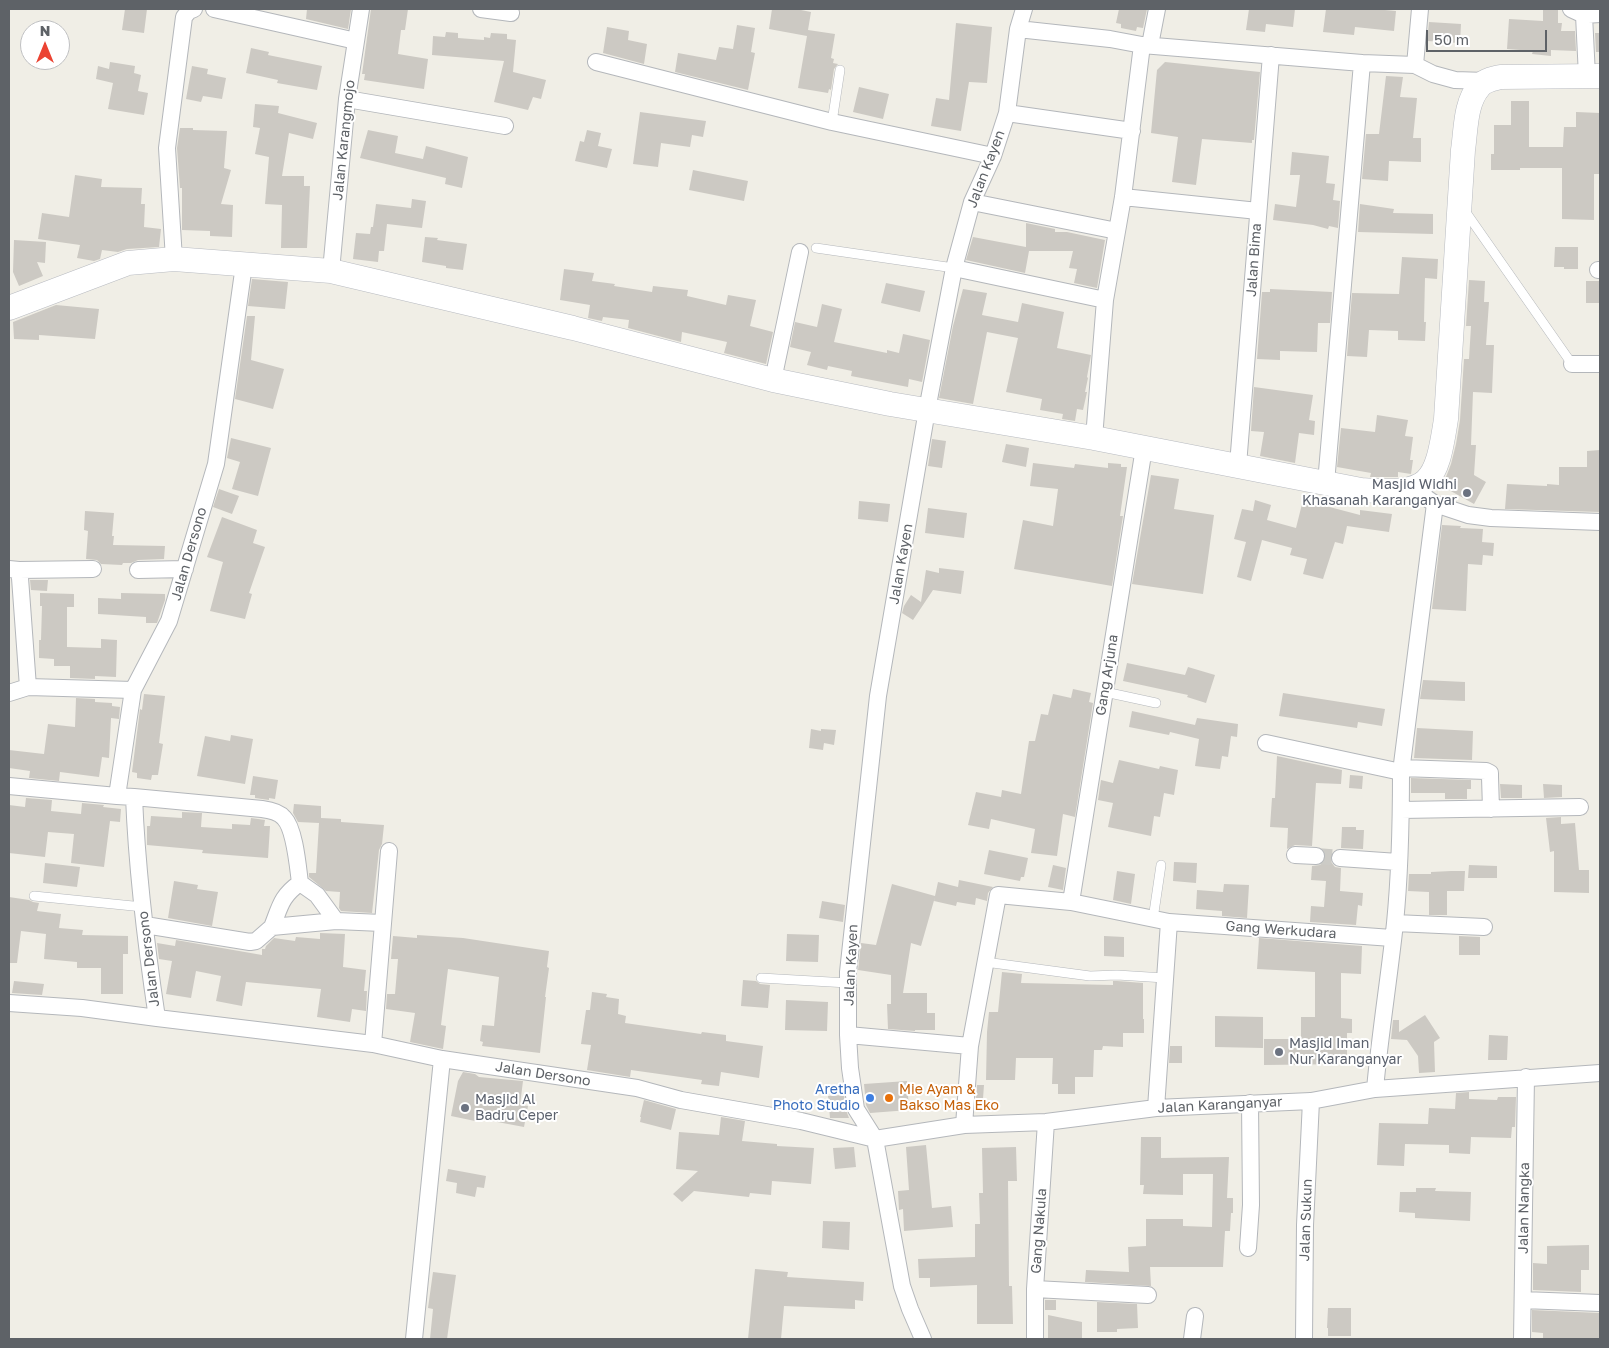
<!DOCTYPE html>
<html>
<head>
<meta charset="utf-8">
<style>
	body { margin:0 }
	#map { position:relative; width:1609px; height:1348px; overflow:hidden; background:#f0eee6; font-family:"Golos Text",sans-serif }
	canvas { display:block }
	.frame { position:absolute; inset:0; border:10px solid #5e6267; pointer-events:none }
	.north { position:absolute; left:20px; top:20px; width:50px; height:50px; box-sizing:border-box; background:#fff; border:1px solid #bfc0c2; border-radius:50%; rotate:0deg; font-size:14px; font-weight:700; line-height:20px; text-align:center; color:#5e6267 }
	.north::after { content:''; display:block; margin:auto; width:18px; height:22px; background:#eb4332; clip-path:polygon(50% 0,100% 100%,50% 72%,0 100%) }
	.scale { position:absolute; left:1426px; top:30px; width:121px; height:22px; box-sizing:border-box; border:2px solid #5e6267; border-top:0; padding-left:6px; font-size:15px; line-height:18px; white-space:nowrap; color:#5e6267; -webkit-text-stroke:4px #fff; paint-order:stroke }
</style>
</head>
<body>
<div id="map">
<canvas width="1609" height="1348"></canvas>
<div class="frame"></div>
<div class="north">N</div>
<div class="scale">50 m</div>
</div>
<script>
const c = document.querySelector('canvas').getContext('2d');
c.lineJoin = 'round';
function fill(path, color) {
  c.fillStyle = color;
  c.fill(path, 'evenodd');
}
function strokePath(path, color, width, dash) {
  c.strokeStyle = color;
  c.lineWidth = width;
  c.lineCap = dash ? 'butt' : 'round';
  c.setLineDash(dash || []);
  c.stroke(path);
}
function write(font, color, halo, rows, align = 'center') {
  c.font = font + ' "Golos Text",sans-serif';
  c.lineWidth = 4;
  c.setLineDash([]);
  c.textBaseline = 'middle';
  c.strokeStyle = halo;
  c.fillStyle = color;
  for (const [text, x, y, turn = 0] of rows) {
    c.save();
    c.translate(x, y);
    c.rotate((+turn || 0) * Math.PI / 180);
    c.textAlign = isNaN(turn) ? turn : align;
    if (halo) c.strokeText(text, 0, 0);
    c.fillText(text, 0, 0);
    c.restore();
  }
}
fill(new Path2D(`
	M125,9H147L144,33L122,30Z
	M307,9H351L348,29L306,19Z
	M371,9H408L405,30H401L398,54L428,59L424,89L364,80L365,74H362Z
	M772,9H796L811,12L808,30L835,34L831,58L834,59L833,63L838,64L834,69L831,90L829,89L828,93L798,88L807,36L769,29Z
	M1119,9H1147L1143,28L1137,27L1136,31L1121,28V24L1116,23Z
	M1249,9H1295L1293,27L1266,24L1265,32L1246,30Z
	M1326,9H1374L1396,11L1394,31L1355,27L1354,35L1323,32Z
	M1543,9H1558V23H1562L1561,31H1575L1576,51L1551,50V56L1532,54L1533,51L1507,49L1509,19L1543,21Z
	M1429,22L1461,24L1460,43L1427,41Z
	M956,23L992,27L987,83L969,82L961,131L931,126L936,98L949,100Z
	M737,25L755,28L751,52L755,53L748,90L675,72L678,53L716,60L719,47L733,49Z
	M607,27L629,31L628,40L647,44L644,64L603,53Z
	M446,32L458,33V38L484,40V37L490,38L491,33L507,34V39L516,40L513,72L546,80L541,99L533,97L528,110L494,102L504,61L432,55L433,36L445,37Z
	M1595,33H1600V52H1596Z
	M251,48L269,52L268,55L322,66L317,90L277,83L278,80L246,73Z
	M110,62L135,66L134,73L141,75L138,91L148,93L144,115L108,109L113,83L96,79L98,66L109,69Z
	M1165,62L1260,72L1254,140H1252V143L1202,139L1196,185L1172,182L1178,137L1151,133L1157,70Z
	M192,66L208,69L207,74L226,78L222,99L203,96L201,102L186,99Z
	M1386,76L1403,77L1400,97L1417,98L1413,138H1421V162L1389,161L1388,181L1362,179L1366,134H1379Z
	M859,87L889,94L883,119L853,112Z
	M1511,101H1529V147H1563L1564,127H1576V112L1600,113V174H1594V220L1562,219V168H1520V170H1491V154H1494V125H1511Z
	M255,104L279,106L278,113L317,123L313,139L289,133L282,176H304V186H310L307,248H281L282,205L265,204L269,157L255,154L260,128L253,127Z
	M640,112L706,121L703,137L692,135L690,147L661,143L658,167L633,164Z
	M180,128H193V130L227,131L224,168L231,170L221,204L233,205L232,237L210,236V231L182,230V188H180L177,148Z
	M368,130L398,136L395,153L423,159L426,146L468,157L462,188L445,184L446,178L360,158Z
	M587,130L601,133L598,146L612,149L607,168L575,161L580,141L584,142Z
	M1292,152L1329,156L1326,183L1335,184L1333,200L1340,201L1338,228L1329,226L1328,229L1313,225L1273,220L1275,204L1296,207L1300,175H1290Z
	M693,170L748,181L744,201L689,190Z
	M75,175L102,179L101,187L142,188L141,204H145L144,227L161,229L159,247L127,249L118,252L102,250L100,259L94,261L77,258L80,245L38,239L42,213L69,217Z
	M412,199L426,201L422,228L387,224L384,251H379L378,262L353,259L356,233L370,234L371,227H373L376,204L411,208Z
	M1360,204L1394,209L1393,213L1433,214V234L1358,232Z
	M1026,223L1055,229V232H1067L1105,240L1097,288L1074,283L1077,269L1069,268L1073,251H1029L1025,273L966,260L973,237L1026,247Z
	M425,237L438,238L437,240L467,244L463,270L446,268V266L422,262Z
	M14,240L46,242L45,263L37,262L43,276L19,286L13,272Z
	M1555,247H1578V269H1564V267H1554Z
	M1402,257L1438,259L1437,279L1425,278L1424,322H1426L1425,341L1398,340V331L1369,330L1367,357L1347,356L1352,293L1399,294Z
	M564,269L594,273L592,281L615,284L614,286L652,292L653,286L688,290L687,296L726,305L728,295L756,300L750,326L773,332L766,364L724,353L727,342L682,332L681,342L628,328L629,320L603,317L602,321L588,318L590,305L560,300Z
	M252,279L288,282L285,309L248,306Z
	M1469,280L1485,281L1484,302H1489L1486,345H1494L1492,393L1473,392L1471,445H1476L1474,475L1486,482L1474,504L1440,485L1446,477L1451,464L1456,444L1460,420L1464,359H1469L1471,326H1466Z
	M1586,281H1600V303H1586Z
	M886,283L925,291L920,312L881,303Z
	M963,289L987,293L982,315L1018,322L1022,303L1064,312L1057,348L1091,355L1087,377L1088,378L1085,392H1087L1083,410L1077,409L1075,421L1062,419L1063,414L1040,410L1042,399L1006,392L1018,338L987,332L973,404L939,398L953,326Z
	M1270,289L1332,292L1330,323H1318L1317,352L1280,351V360L1257,359L1262,292H1270Z
	M822,304L842,309L834,342L887,353V350L899,353L903,334L930,340L922,382L909,379L908,387L851,376L852,371L828,366L827,370L807,365L811,352L790,347L795,322L817,327Z
	M56,305L99,309L95,339L39,335V340L14,339L13,322Z
	M247,316H255L251,360L284,369L273,409L235,399Z
	M1254,387L1313,395L1309,420L1315,421L1314,435L1299,433L1295,463L1260,456L1264,432L1251,431Z
	M1377,415L1408,420L1405,436L1413,437L1410,460H1413L1411,474L1398,472V477H1370L1371,473L1337,467L1341,428L1375,432Z
	M231,438L271,448L258,496L232,489L240,462L227,458Z
	M932,439L946,441L942,468L928,466Z
	M1006,444L1029,448L1026,467L1002,462Z
	M1600,450V512L1505,509L1507,484L1547,486V484L1559,485V467H1587V451Z
	M1033,463L1074,468L1075,464L1108,468V463L1121,464V467H1127L1120,516H1123L1112,586L1014,569L1023,520L1053,526L1058,489L1030,486Z
	M1151,475L1179,479L1174,509L1214,515L1203,594L1132,584Z
	M219,489L239,496L232,514L213,507Z
	M1255,500L1271,505L1267,520L1296,528L1303,500L1360,515V510L1392,514L1389,532L1347,526L1343,544L1335,542L1323,579L1303,574L1307,559L1290,555L1292,548L1262,540L1251,581L1237,577L1246,542L1234,539L1242,509L1253,511Z
	M859,501L890,504L888,522L858,519Z
	M928,508L967,513L964,538L925,533Z
	M85,511L114,513L112,536H114L113,545L165,546L164,559L138,560L131,563H123L122,565L101,564L97,560L86,559L88,531L84,530Z
	M222,517L257,530L253,543L265,547L249,593L252,594L245,619L210,611L223,562L207,557Z
	M1442,525L1461,526L1460,528L1483,529L1482,542L1494,543L1493,556L1483,555L1482,565L1468,564L1466,611L1432,609Z
	M939,568L964,571L961,594L933,590L913,620L902,613L904,606L911,595L921,602L926,570L939,573Z
	M30,580H48L47,591L31,590Z
	M40,593L74,594V607H67V647L101,648V639L117,640L116,677L95,676V679L70,678V666H54V659L39,658V640H41L42,606H40Z
	M121,593L165,594V600L157,623H146V617L98,614V598L121,599Z
	M1127,663L1185,675L1188,667L1215,675L1206,703L1187,697L1188,695L1123,681Z
	M1423,680L1465,682V701L1420,699Z
	M1073,689L1091,693L1089,702L1093,703L1075,817L1063,814L1057,856L1031,853L1035,829L991,819L989,829L968,825L976,792L1001,797L1002,790L1021,794L1029,741H1035L1041,714L1048,715L1053,694L1071,698Z
	M1283,693L1385,709L1382,726L1358,722L1357,728L1279,716Z
	M144,694L165,696L159,743L163,744L158,775H152L151,780L137,778V773L132,772L140,709L142,710Z
	M76,698L95,699V702L112,703V706L120,707L119,719L111,718L109,758L102,757L99,777L60,772L59,781L29,778L30,771L9,768V750L44,754L48,724L75,727Z
	M1132,711L1195,725L1197,718L1238,724L1237,737L1231,736L1228,757L1222,756L1220,769L1195,766L1199,739L1170,732L1169,735L1129,727Z
	M1417,728L1473,731L1472,760L1414,758Z
	M811,729L821,731V729L836,730L834,745L824,743L823,750L809,748Z
	M231,735L253,739L245,784L197,776L205,736L230,741Z
	M1277,756L1342,770L1341,784L1316,783L1312,846L1295,845L1287,849L1288,828L1270,827L1272,798H1275Z
	M1119,760L1159,769L1160,766L1178,770L1174,795L1164,793L1160,817L1154,816L1151,836L1108,827L1113,803L1098,800L1101,780L1113,783Z
	M1350,775L1363,776L1362,789L1349,788Z
	M253,776L278,780L275,799L269,798V800L255,798V795H250Z
	M1411,778L1471,780V789H1467V799H1445V793H1411Z
	M1500,784L1522,785V798H1501Z
	M1543,784L1562,785V797L1544,798Z
	M26,798L52,800L51,811L81,814L82,803L104,805L103,807L121,809L120,822L110,821L104,867L71,863L74,834L48,832L45,857L9,853V805L25,807Z
	M294,804L321,806V818L341,819V822L384,825L382,844L379,850L372,913L341,911L339,908L340,892L326,891L309,877V873H316L319,823L298,822L293,813Z
	M182,812L202,813L201,827L232,829V824L250,825L251,818L265,820L264,826H270L268,858L202,853L203,850L147,845V826H150L151,816L182,818Z
	M1561,817V824L1575,823L1579,870H1589V893L1554,892V851L1550,852L1546,818Z
	M1342,827H1356V830H1364L1363,849L1341,848Z
	M989,850L1028,858L1024,877H1021L1020,881L984,874Z
	M1174,862L1197,863L1196,883L1173,881Z
	M1324,862H1331L1335,867L1341,868L1340,891L1363,893L1362,906L1358,905L1356,925L1310,922L1311,906L1324,907L1326,881L1311,880L1312,866L1320,865Z
	M45,863L80,867L77,887L43,883Z
	M1053,865L1066,868L1063,890L1048,887Z
	M1469,865L1497,866V878H1468Z
	M1117,871L1135,874L1131,904L1113,900Z
	M1451,871H1465L1464,891H1447V915H1429V892L1408,891L1409,874H1431V872Z
	M959,880L993,887L988,893L987,901L976,898L975,905L957,902L956,906L934,901L935,897L921,946L911,943L903,993H927V1013H935V1030H915V1031L888,1029L887,1004H891V975L858,970L861,943L876,945L892,884L935,896L938,882L958,887Z
	M174,881L198,885L197,889L218,892L212,926L168,918Z
	M1224,884L1249,885L1247,918L1222,916V911L1196,909L1197,890L1223,892Z
	M9,897L29,900L33,902L39,903L37,911L61,914L59,928L83,930L82,935L128,936V954H123V994H101V968H77V962L44,959L46,934L21,931L17,963H9Z
	M822,901L845,905L843,922L819,918Z
	M320,933L345,934L343,967L366,970L364,991H367L366,1011L352,1009L350,1022L317,1017L321,989L246,982L242,1006L216,1001L221,976L196,971L191,998L166,994L172,961L159,959L157,943L175,946L176,940L262,955V949H265L266,946L274,938L295,941L296,937L320,939Z
	M787,934L819,935L818,962L786,961Z
	M417,935L463,938L549,951L547,967L549,968L545,997H546L540,1053L482,1046L483,1042L480,1041L482,1025L494,1026L499,977L448,969L441,1025L446,1026L443,1049L410,1042L415,1013L386,1009L387,994H395L398,959H391L393,936L417,938Z
	M1104,936L1124,937V957L1104,956Z
	M1459,936L1480,937V955H1459Z
	M1259,938L1362,946L1361,974L1341,973V1018L1352,1019V1033H1347V1064L1264,1065V1039H1301V1017H1315V972L1257,969Z
	M1002,972L1022,974L1021,983L1113,985V981H1117L1143,983V1019H1144V1033H1123V1047L1103,1046L1102,1050H1094L1093,1077H1075V1094H1058V1084H1052L1053,1058H1016L1015,1080H986L987,1032L989,1012H998Z
	M743,980L756,981L760,984L770,985L768,1008L741,1006Z
	M14,981L44,984L42,995L12,993Z
	M592,992L607,994L606,997L619,999L618,1014L626,1016L625,1023L701,1034L702,1032L726,1035V1041L763,1046L759,1078L721,1072L719,1086L701,1084L702,1080L631,1070L630,1077L587,1070L591,1045L581,1044L586,1010H590Z
	M786,1000L828,1002L827,1031L785,1030Z
	M1425,1015L1440,1038L1434,1042L1435,1072L1419,1073L1418,1056L1407,1040L1391,1039L1393,1020H1399V1032Z
	M1215,1016L1263,1017V1048L1215,1047Z
	M1489,1035L1508,1036L1507,1060H1488Z
	M1170,1046H1182V1063H1169Z
	M463,1072L475,1074L479,1077L523,1081L520,1105L528,1106L524,1127L476,1118L475,1121L451,1116L458,1081Z
	M907,1081L909,1110L870,1113L866,1105L864,1084Z
	M977,1085H984L982,1112H975Z
	M1469,1092V1099L1497,1100L1498,1097H1516L1515,1127H1512L1511,1138L1471,1137L1470,1154L1449,1153V1145L1405,1144L1404,1166L1377,1165L1379,1123L1428,1124L1429,1108L1455,1109L1456,1093Z
	M844,1095L846,1110L849,1118H830L828,1096Z
	M644,1100L676,1109L671,1130L640,1122L641,1117H640Z
	M721,1117L745,1121L742,1141L777,1144V1146L814,1148L811,1184L772,1181L771,1195L750,1193L749,1197L694,1191L682,1202L673,1194L698,1171L676,1169L679,1132L719,1135Z
	M1141,1137H1161V1158L1229,1157L1227,1198H1233V1213H1231L1230,1231H1225L1223,1267H1150L1151,1286L1085,1282L1086,1270L1129,1272L1128,1247L1146,1246V1219H1183V1226L1212,1227L1213,1174H1183V1195L1143,1194L1144,1185H1140Z
	M926,1145L932,1208L951,1206L953,1227L904,1231L903,1209L899,1210L898,1191L909,1190L906,1147Z
	M854,1147L856,1167L835,1169L833,1148Z
	M1016,1147L1017,1181H1008L1009,1286H1012L1013,1324H977V1285L930,1287V1278H919L918,1259L975,1257V1224H980L979,1193H983L982,1148Z
	M448,1169L486,1176L484,1188L477,1187L475,1197L456,1193L457,1183L446,1181Z
	M1416,1188H1436L1435,1191L1471,1192L1470,1221L1415,1218V1213L1399,1212L1400,1192H1416Z
	M823,1221L850,1222L849,1250L822,1248Z
	M1589,1245V1270H1581V1292L1533,1290V1263L1547,1264V1246Z
	M755,1269L788,1272L787,1277L864,1282L863,1301L855,1300V1309L784,1306L781,1339H748Z
	M433,1272L456,1275L447,1339H430L433,1309L428,1308Z
	M1045,1300H1056V1310H1045Z
	M1097,1302L1137,1304L1138,1328L1117,1329V1332H1097Z
	M1328,1308H1351V1336H1328V1328H1327Z
	M1532,1310L1600,1313V1339H1543V1333L1532,1332Z
	M1048,1315L1082,1322V1339H1048Z`), '#ccc9c3');
strokePath(new Path2D(`
	M1316,856L1340,858`), '#cccbc6', 16, [16, 8]);
const lane = new Path2D(`
	M832,122L840,70
	M1465,211L1572,364
	M816,248L954,268
	M1105,692L1156,703
	M34,896L143,907
	M1153,919L1161,865
	M985,962L1090,976L1117,975L1165,978
	M761,978L848,983`);
const street = new Path2D(`
	M214,9L356,41
	M481,9L511,13
	M1024,9L1018,29L1007,113L993,156L972,202L954,268L927,410L878,696L848,972V1035L850,1068L856,1109L875,1139L964,1125L1046,1122L1156,1108L1311,1101L1375,1089L1600,1073
	M1571,9L1584,15L1600,14
	M1584,15L1587,76
	M1018,29L1110,39L1142,45L1362,63L1415,65L1433,74L1455,80L1486,81
	M1150,45L1157,9
	M596,62L832,122L993,156
	M1415,65L1420,9
	M347,99L505,126
	M1007,113L1132,131
	M1123,197L1258,211
	M972,202L1117,231
	M174,259L167,148L184,17L189,11L194,9
	M244,265L216,464L169,621L133,690L117,796L134,797C137,871 146,945 157,1018L373,1044L442,1059L637,1088L681,1100L801,1121L875,1139L902,1286L910,1309L923,1339
	M954,268L1105,300
	M1598,270H1600
	M331,271L347,99L361,9
	M1572,364H1600
	M773,380L800,252
	M1094,438L1105,300L1123,197L1142,45
	M1144,448L1071,902L1169,922L1156,1108
	M1238,465L1271,55
	M1326,483L1362,63
	M1412,488L1435,504L1468,515L1491,518L1600,522
	M9,569L19,570L20,578L28,687
	M19,570L93,569
	M138,570L185,569
	M9,693L28,687L133,690
	M1266,743L1401,772
	M1402,768L1486,771L1490,773V777L1491,809
	M9,786L117,796
	M134,797L262,809C270,810 279,812 284,818C295,829 298,868 300,883C281,896 280,907 272,927
	M1401,810L1580,807
	M1295,855L1316,856
	M1340,858L1398,862
	M300,883L317,895L336,921
	M1169,922L1392,938
	M1395,923L1484,927
	M145,925L250,942L256,941L272,927L336,921L382,923
	M9,1003L82,1008L157,1018
	M848,1035L970,1046
	M373,1044L389,851
	M1375,1089C1380,1034 1389,979 1395,923C1400,873 1401,822 1401,772L1435,504
	M964,1125L970,1046L998,895L1071,902
	M1248,1248L1251,1205L1250,1103
	M1035,1289L1148,1295
	M1523,1300L1600,1303
	M414,1339L442,1059
	M1035,1339V1289L1046,1122
	M1192,1339L1195,1316
	M1304,1339L1305,1225L1311,1101
	M1522,1339L1526,1077`);
const secondary = new Path2D(`
	M9,308L128,263L174,259L331,271L573,328L773,380L890,404L1094,438L1361,490C1430,495 1436,485 1446,419L1463,150C1466,130 1465,103 1479,87C1484,80 1493,79 1500,77L1600,76`);
strokePath(lane, '#b4b7bb', 10);
strokePath(street, '#b4b7bb', 18);
strokePath(secondary, '#b7bac0', 25);
strokePath(lane, '#fff', 9);
strokePath(street, '#fff', 16);
strokePath(secondary, '#fff', 24);
for (const [x, y, r, color] of [
	[1467,493,5,"#6b7280"],
	[1279,1052,5,"#6b7280"],
	[870,1098,5,"#3f7fe0"],
	[889,1098,5,"#e8710a"],
	[465,1108,5,"#6b7280"]
]) {
  const dot = new Path2D();
  dot.arc(x, y, r, 0, 2 * Math.PI);
  c.fillStyle = color;
  c.fill(dot);
  strokePath(dot, '#fff', 2);
}
write('14px', '#5e6267', '#fff', [
	["Jalan Karangmojo",344,140,-84],
	["Jalan Kayen",986,169,-69],
	["Jalan Bima",1254,260,-86],
	["Jalan Dersono",189,554,-74],
	["Jalan Kayen",901,564,-80],
	["Gang Arjuna",1107,675,-81],
	["Gang Werkudara",1281,930,4],
	["Jalan Dersono",149,959,-97],
	["Jalan Kayen",851,965,-87],
	["Jalan Dersono",543,1074,9],
	["Jalan Karanganyar",1220,1105,-3],
	["Jalan Nangka",1524,1208,-89],
	["Jalan Sukun",1306,1220,-88],
	["Gang Nakula",1039,1231,-86]
]);
write('14px', '#5b616d', '#fff', [
	["Masjid Widhi",1457,485,"right"],
	["Khasanah Karanganyar",1457,501,"right"],
	["Masjid Iman",1289,1044],
	["Nur Karanganyar",1289,1060],
	["Masjid Al",475,1100],
	["Badru Ceper",475,1116]
], 'left');
write('14px', '#366cbe', '#fff', [
	["Aretha",860,1090],
	["Photo Studio",860,1106]
], 'right');
write('14px', '#c56008', '#fff', [
	["Mie Ayam &",899,1090],
	["Bakso Mas Eko",899,1106]
], 'left');
</script>
</body>
</html>
